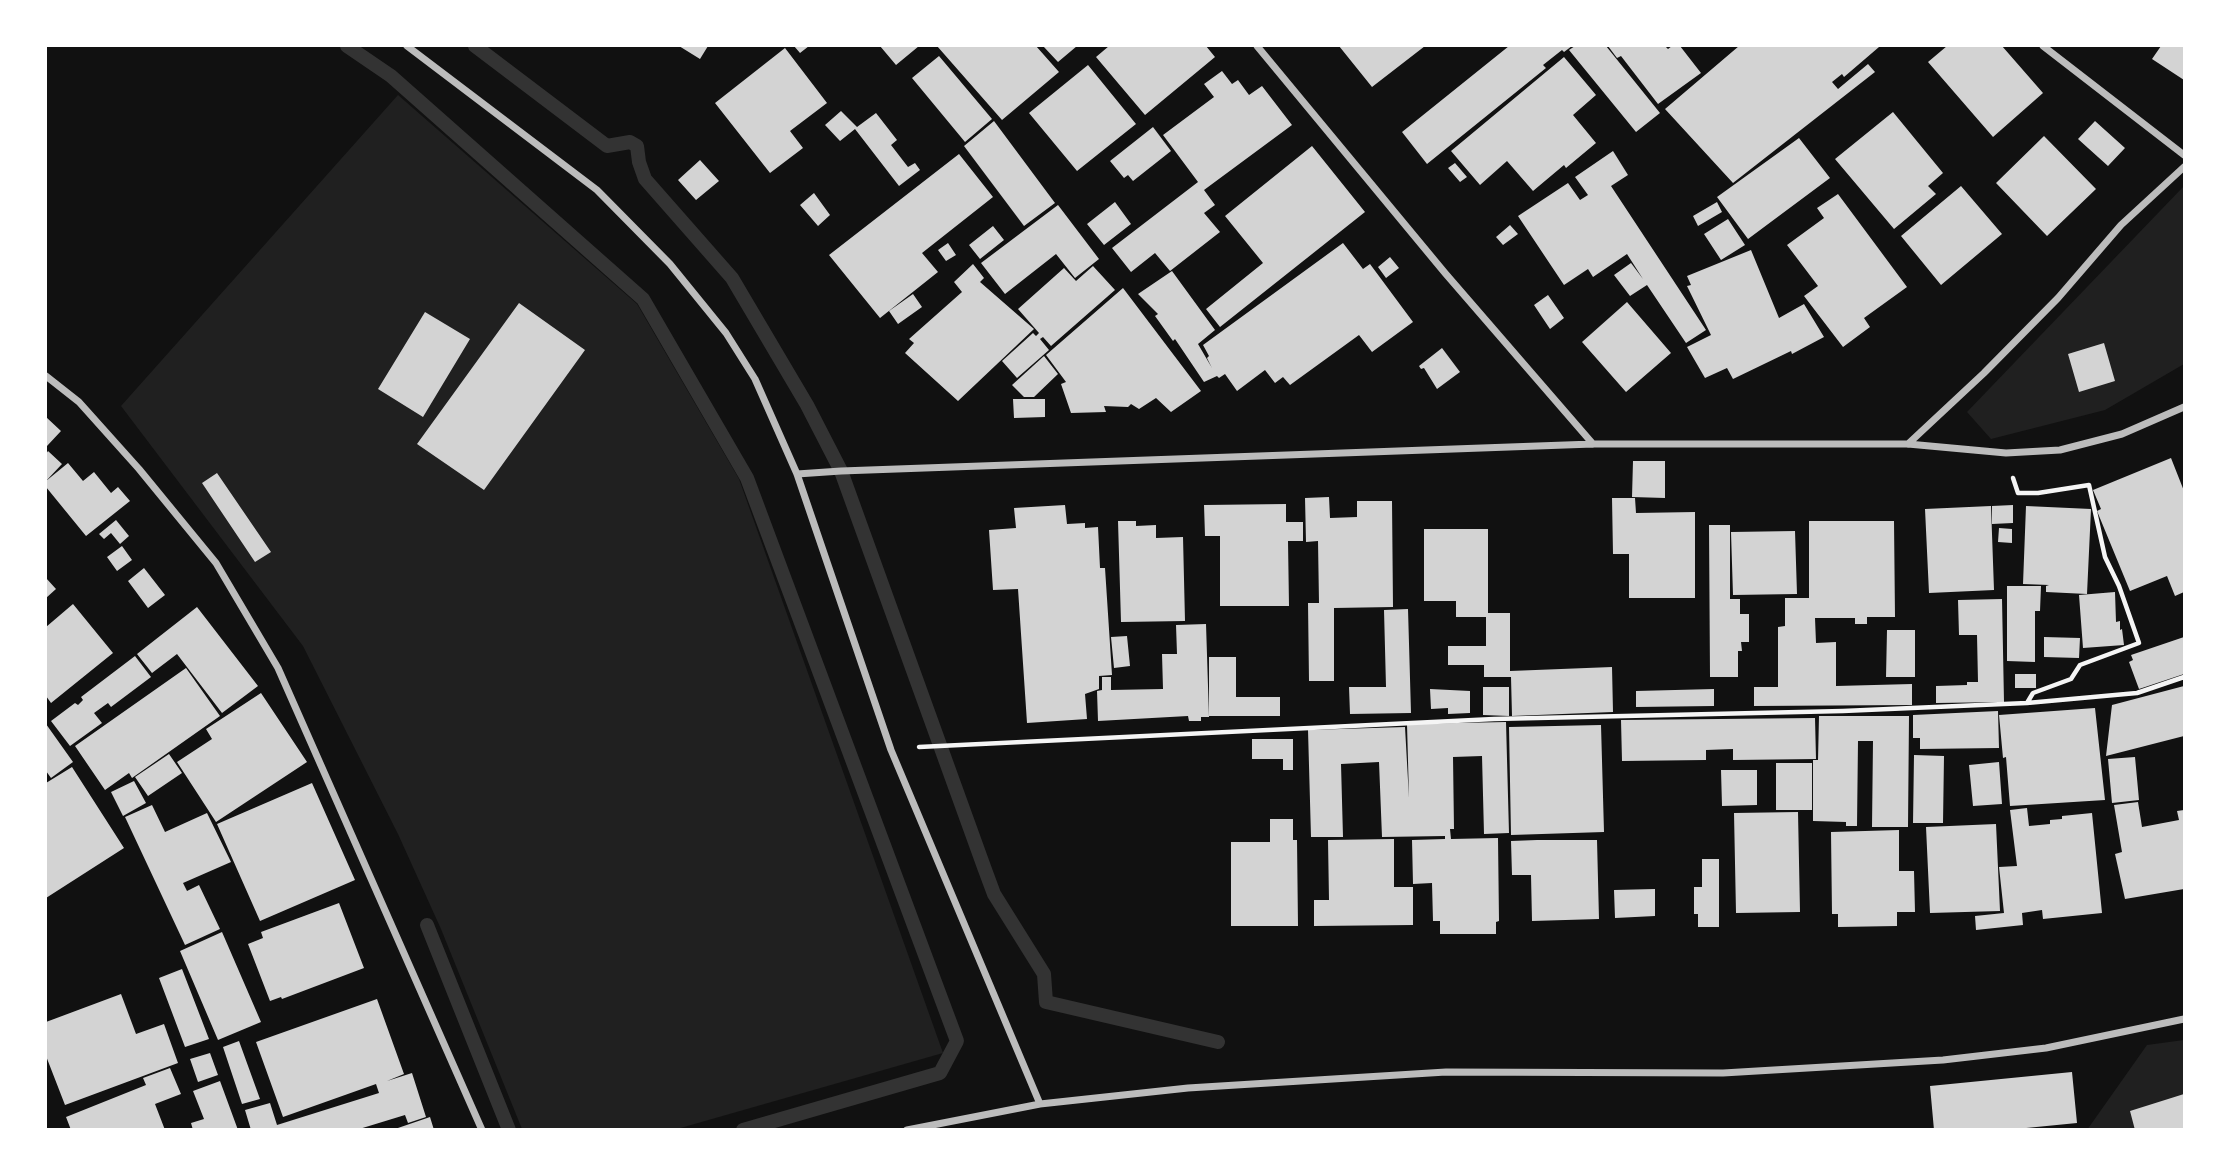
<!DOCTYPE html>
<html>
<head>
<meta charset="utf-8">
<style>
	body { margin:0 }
	#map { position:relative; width:2230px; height:1175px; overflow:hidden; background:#111; font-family:"Nunito Sans",sans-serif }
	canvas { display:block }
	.frame { position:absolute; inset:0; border:47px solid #fff; pointer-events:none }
</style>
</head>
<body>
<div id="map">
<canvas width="2230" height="1175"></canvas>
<div class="frame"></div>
</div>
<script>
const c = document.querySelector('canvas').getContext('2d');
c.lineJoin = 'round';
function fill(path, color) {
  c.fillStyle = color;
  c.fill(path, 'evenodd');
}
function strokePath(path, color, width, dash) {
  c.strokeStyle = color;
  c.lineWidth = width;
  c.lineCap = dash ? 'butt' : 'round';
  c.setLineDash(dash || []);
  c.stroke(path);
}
fill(new Path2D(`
	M398,95L637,304L739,479L943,1053L677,1129H522L441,929L398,834L303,646L121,406Z
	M2184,186V364L2105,410L1991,439L1967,412Z
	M2184,1040V1129L2087,1130L2147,1045Z`), '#202020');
strokePath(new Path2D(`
	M347,46L391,76L643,299L747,478L957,1041L940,1073L743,1130
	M475,46L607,146L630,142L637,146L639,162L645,179L732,278L807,405L841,471L984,867L994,894L1044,974L1046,1002L1218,1042
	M427,925L509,1130`), '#333', 14);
fill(new Path2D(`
	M679,46H708L700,59Z
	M794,46H809L800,53Z
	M880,46H919L896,65Z
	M937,46H1036L1059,72L1002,120Z
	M1043,46H1077L1058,62Z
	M1109,46H1206L1215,57L1145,115L1096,57Z
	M1339,46H1425L1372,87Z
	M1509,46H1572L1564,52L1562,50L1543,65L1546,68L1427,164L1402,132Z
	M1575,46H1606L1660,113L1636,132L1569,50Z
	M1608,46H1665L1668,49L1672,46H1680L1701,73L1658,104L1621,56L1617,58Z
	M1739,46H1878L1879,47L1844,77L1842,74L1832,82L1838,89L1868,64L1875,72L1733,183L1665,109Z
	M1947,46H2002L2043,93L1993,137L1928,62Z
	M2161,46H2184V80L2152,59Z
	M785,48L827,103L790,131L803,148L770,173L715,103Z
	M939,56L992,119L965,142L912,78Z
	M1564,57L1596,95L1573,115L1596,143L1566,168L1564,165L1533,191L1507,161L1480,185L1451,151Z
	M1088,65L1136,124L1077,171L1029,113Z
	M1222,71L1232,84L1238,80L1249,95L1262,86L1292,125L1204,190L1215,205L1204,213L1220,232L1170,271L1155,253L1131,272L1112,248L1198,182L1163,135L1214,97L1204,84Z
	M841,111L857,127L876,113L897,140L891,145L908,167L915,163L920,170L899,186L855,129L840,141L825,125Z
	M1893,112L1943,173L1928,186L1936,194L1894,229L1835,159Z
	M994,121L1055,203L1024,226L964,146Z
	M2095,121L2125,148L2108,166L2078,139Z
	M1153,127L1171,151L1133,181L1128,175L1124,178L1110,161Z
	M2044,136L2096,189L2047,236L1996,183Z
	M1799,138L1830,178L1748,239L1717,197Z
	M1312,146L1365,212L1220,327L1206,309L1263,263L1225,216Z
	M1613,151L1628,175L1611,186L1706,330L1686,343L1647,285L1630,296L1614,275L1631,263L1643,279L1627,254L1593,277L1588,269L1564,285L1518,216L1568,183L1580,200L1588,195L1575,177Z
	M959,154L993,197L922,253L938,272L880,318L829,255Z
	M700,160L719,181L696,200L678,180Z
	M1455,163L1467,177L1460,182L1448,168Z
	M1961,186L2002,234L1941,285L1901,236Z
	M814,193L830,215L818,226L800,205Z
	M1838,194L1907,287L1864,318L1870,327L1843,347L1804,296L1818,286L1787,245L1824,218L1817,208Z
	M1115,202L1131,224L1104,245L1087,224Z
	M1717,202L1722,212L1698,226L1693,216Z
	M1058,205L1099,259L1075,278L1056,254L1005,294L981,263Z
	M1728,219L1745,245L1721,260L1704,234Z
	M1510,225L1518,234L1503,245L1496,237Z
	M993,226L1004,240L980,259L969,245Z
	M948,243L956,255L946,261L938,250Z
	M1343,243L1363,269L1370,264L1413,322L1372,352L1359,335L1290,385L1283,377L1275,383L1265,370L1237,391L1225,374L1219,378L1217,376L1204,382L1175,339L1173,341L1155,316L1158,314L1138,294L1172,271L1215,330L1198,344L1212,368L1207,358L1209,356L1203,345Z
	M1751,250L1779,318L1804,304L1824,337L1792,354L1791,351L1733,379L1727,368L1705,378L1687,347L1711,335L1687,286L1691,285L1687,276Z
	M1390,257L1399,268L1386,278L1378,267Z
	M973,264L984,278L980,282L1034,329L958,401L905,353L914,343L909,339L962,292L954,282Z
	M1093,266L1115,290L1051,346L1043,337L1040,339L1049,350L1017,378L1002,361L1033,333L1036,336L1039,333L1018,309L1064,268L1076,281Z
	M1123,288L1201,391L1171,412L1156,398L1139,409L1131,404L1128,407L1104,406L1106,412L1071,413L1061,384L1066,382L1046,355Z
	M913,294L922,307L898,324L889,311Z
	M1548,295L1564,318L1550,329L1534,305Z
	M1627,302L1671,353L1626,392L1582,342Z
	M519,303L585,350L484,490L417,444Z
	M425,312L470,339L423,417L378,389Z
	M2104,343L2115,381L2079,392L2068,354Z
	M1442,348L1460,372L1437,389L1424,368L1421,369L1419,366Z
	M1044,356L1058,374L1034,397H1024L1012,385Z
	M1013,399H1045V417L1014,418Z
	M46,417L61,431L47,446L46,445Z
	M48,451L62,464L46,481L68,463L83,481L94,472L111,493L118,487L130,501L86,536L46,487V454Z
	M2171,458L2184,491V592L2175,596L2167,576L2130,591L2097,511L2101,509L2093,490Z
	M1633,461H1665V498L1632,497Z
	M217,473L271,552L255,562L202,483Z
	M1329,497L1330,518L1357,517V501H1392L1393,607L1334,608V681H1309L1308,603H1319L1318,541L1306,542L1305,498Z
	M1612,498H1635L1636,513L1695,512V598H1629V554H1613Z
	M1286,504V522H1303V541H1288L1289,606H1220V536H1205L1204,505Z
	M1065,505L1067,524L1085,523V528L1098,527L1100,568H1105L1112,675L1099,676V689L1085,694L1087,719L1027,723L1018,589L993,590L989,530L1016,528L1014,508Z
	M2013,505V523L1992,524V506Z
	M1991,506L1994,590L1929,593L1925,509Z
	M2026,506L2091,509L2087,594L2046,592V586L2049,585L2023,584Z
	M116,520L129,536L120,544L111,533L104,539L99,534Z
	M1118,521H1136V526L1156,525V538L1183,537L1185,621L1121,622Z
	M1809,521H1894L1895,617H1867V624H1855V618H1815L1816,643L1836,642V686L1912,684V705L1754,706V687H1778V627L1785,626V598H1809Z
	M1709,525H1730V599H1740V614H1749V642H1741L1742,651H1738V677H1710Z
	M1999,528L2012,529V543L1998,542Z
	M1424,529H1488V613H1510V671L1612,667L1613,712L1512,716L1511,677H1484V665H1448V646H1486V617H1456V601H1424Z
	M1795,531L1797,594L1733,595L1731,532Z
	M122,546L132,560L117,571L107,557Z
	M144,568L165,595L148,608L128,581Z
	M46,578L56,589L46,598Z
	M2007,586H2041L2040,611H2035V662L2007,661Z
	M2115,592L2116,622L2120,621V630L2122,629L2124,645L2083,648L2079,595Z
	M2002,599L2004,702L1936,703V686L1967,685V682H1978L1977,635H1959L1958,600Z
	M73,604L113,653L51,703L46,696V627Z
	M197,607L258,686L222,713L177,654L152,673L137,654Z
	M1408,609L1411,713L1350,714L1349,687H1386L1384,610Z
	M1206,624L1209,717H1201V721H1189L1188,716L1098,721L1097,691L1102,690V677H1111V690L1163,689L1162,654H1177L1176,625Z
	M1887,630H1915V677H1886Z
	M1127,636L1130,666L1114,668L1111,637Z
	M2044,637L2080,638L2079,658L2044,657Z
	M2184,637V674L2139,689L2129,662L2133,660L2131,655Z
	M135,656L151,677L111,707L108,703L94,713L102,723L70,746L51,721L75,703L78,705L83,700L81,697Z
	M1209,657H1236V697H1280V716H1209Z
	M186,668L220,716L132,778L129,773L105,790L75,746Z
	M2015,674H2036V688H2015Z
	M2184,686V736L2106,756L2112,705Z
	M1483,687H1509V716L1483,715Z
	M1430,689L1470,691V713L1448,714V708L1431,709Z
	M1714,689V706L1636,707V691Z
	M261,693L307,762L216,822L177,762L212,739L206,729Z
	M2095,708L2105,800L2010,806L2006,757L2003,758L1999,715Z
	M1998,711L1999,748L1920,749V738H1913V715Z
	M1819,716H1909L1908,827H1872L1873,741H1858L1857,826H1846V822L1813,821V760H1818Z
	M1815,718L1816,759L1733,760V749L1706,750V760L1622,761L1621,720Z
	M1506,722L1509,833L1484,834L1482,756L1453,757L1454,829H1450L1451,839L1498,838L1499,921L1496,922V934H1440V921H1433L1432,883L1413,884L1412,840L1445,839V836L1382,837L1379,762L1341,764L1343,837H1311L1308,730L1405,727L1409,798L1407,724Z
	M46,724L73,762L51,778L46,771Z
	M1601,725L1604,832L1511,835L1509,727Z
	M1252,739H1293V770H1283V759H1252Z
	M169,754L182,773L148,796L135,777Z
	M1914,755L1944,756L1943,823H1913Z
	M2135,757L2139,800L2112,803L2108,759Z
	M1999,762L2002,804L1973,806L1969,765Z
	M1776,763H1812V810H1776Z
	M72,767L124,848L46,898V783Z
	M1721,770H1757V805L1722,806Z
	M134,781L146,803L123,816L111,792Z
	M312,783L355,880L260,921L217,824Z
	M2138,802L2142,827L2179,820L2177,811L2184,810V889L2125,899L2115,854L2122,852L2114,805Z
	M152,805L165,832L207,813L231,862L183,883L187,891L199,885L220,929L185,945L125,817Z
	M2027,808L2029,826L2050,824V820L2062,819V816L2092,813L2102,913L2043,919L2042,910L2022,913L2023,925L1976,930L1975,916L2004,913L1999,867L2017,866L2010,810Z
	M1798,812L1800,912L1736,913L1734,813Z
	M1270,819H1293V840H1297L1298,926H1231V842H1270Z
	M1996,824L2000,911L1930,913L1926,827Z
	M1899,830V871H1914L1915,912H1897V926L1838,927V914H1832L1831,832Z
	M1394,839V887H1413V925L1314,926V900H1329L1328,840Z
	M1537,840H1597L1599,919L1532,921L1531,875H1512L1511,841Z
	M1702,859H1719V927H1698V914H1694V887H1702Z
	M1655,889V916L1615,918L1614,890Z
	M339,903L364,968L282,999L281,997L270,1001L248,944L263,938L261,932Z
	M222,932L261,1022L218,1040L180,951Z
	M182,969L209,1039L185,1047L159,978Z
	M121,994L136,1034L164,1024L178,1063L65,1105L46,1056V1022Z
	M377,999L404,1074L387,1081L412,1073L426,1117L408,1123L405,1115L356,1130H251L245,1110L270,1103L277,1125L379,1093L376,1084L283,1117L256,1042Z
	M239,1041L260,1099L242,1104L223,1047Z
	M210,1053L218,1075L198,1082L190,1059Z
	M170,1068L181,1094L155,1104L165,1130H71L66,1117L146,1085L143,1078Z
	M2072,1072L2077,1123L2006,1130H1934L1930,1086Z
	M220,1081L238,1130H193L191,1123L204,1119L193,1091Z
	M2184,1094V1130H2135L2130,1111Z
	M430,1117L434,1130H395V1129Z`), '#d3d3d3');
strokePath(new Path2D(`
	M2013,478L2018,493H2038L2089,485L2105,557L2119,586L2139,643L2080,665L2071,679L2033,693L2027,703
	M919,747L1494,719L1843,711L2027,703L2137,693L2184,677`), '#f5f5f5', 4.5);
strokePath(new Path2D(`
	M407,46L597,190L670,264L726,333L755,379L797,474L891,750L1040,1104
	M1257,46L1445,273L1593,444
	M2043,46L2184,155
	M46,376L79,402L139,469L216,563L278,668L482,1130
	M1908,444L1984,373L2058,298L2121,225L2184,167
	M797,474L841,471L1593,444H1908L2006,453L2060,450L2122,434L2184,407
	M907,1130L1040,1104L1188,1088L1446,1072L1723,1073L1943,1060L2046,1048L2184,1019`), '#bcbcbc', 7);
</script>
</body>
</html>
